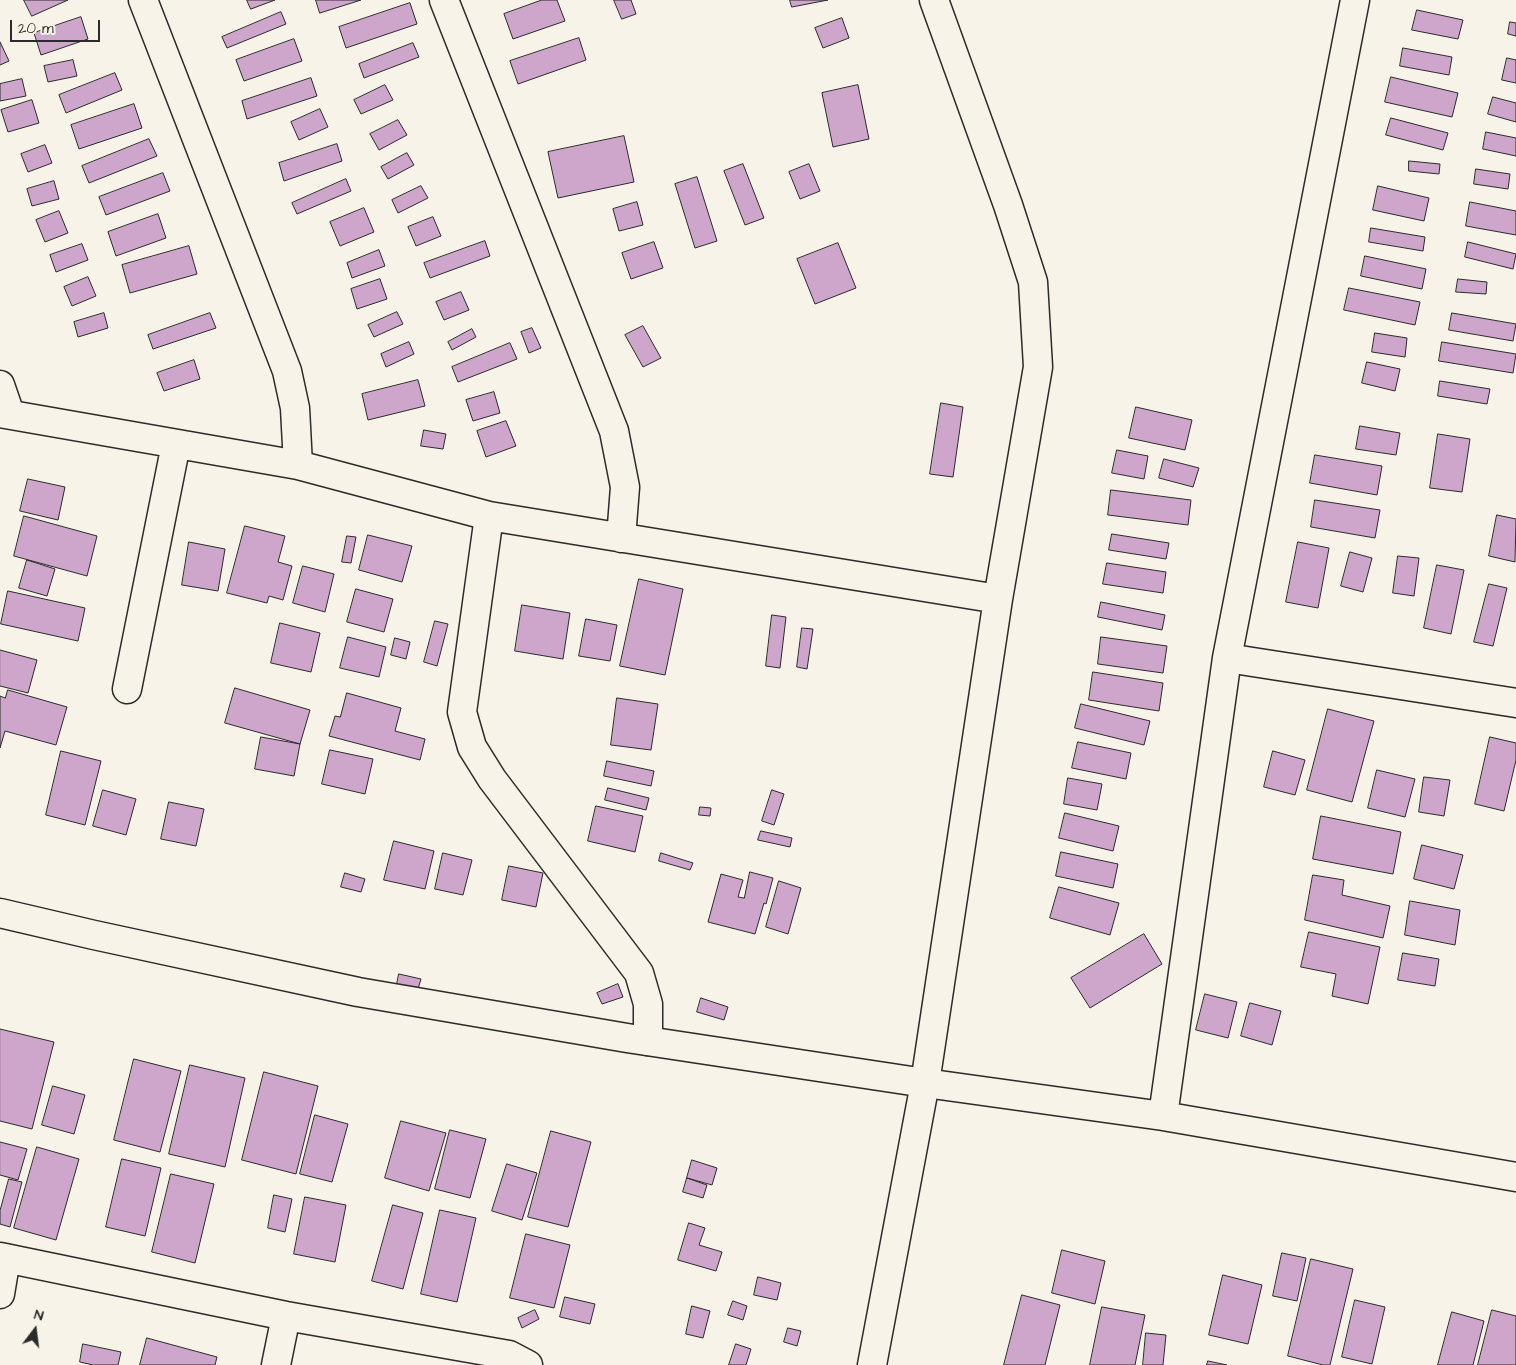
<!DOCTYPE html>
<html>
<head>
<meta charset="utf-8">
<style>
	body { margin:0 }
	#map { position:relative; width:1516px; height:1365px; overflow:hidden; background:#f7f3e8; font-family:"Architects Daughter",sans-serif }
	canvas { display:block }
	.north { position:absolute; left:10px; top:1305px; width:50px; height:50px; -webkit-text-stroke:4px #f7f3e8; paint-order:stroke; rotate:15deg; font-size:14px; font-weight:700; line-height:20px; text-align:center; color:#2b2b2b }
	.north::after { content:''; display:block; margin:auto; width:18px; height:22px; background:#2b2b2b; clip-path:polygon(50% 0,100% 100%,50% 72%,0 100%) }
	.scale { position:absolute; left:10px; top:20px; width:90px; height:22px; box-sizing:border-box; border:2px solid #2b2b2b; border-top:0; padding-left:6px; font-size:15px; line-height:18px; white-space:nowrap; color:#2b2b2b; -webkit-text-stroke:4px #f7f3e8; paint-order:stroke }
</style>
</head>
<body>
<div id="map">
<canvas width="1516" height="1365"></canvas>
<div class="north">N</div>
<div class="scale">20 m</div>
</div>
<script>
const c = document.querySelector('canvas').getContext('2d');
c.lineJoin = 'round';
function fill(path, color) {
  c.fillStyle = color;
  c.fill(path, 'evenodd');
}
function strokePath(path, color, width, dash) {
  c.strokeStyle = color;
  c.lineWidth = width;
  c.lineCap = dash ? 'butt' : 'round';
  c.setLineDash(dash || []);
  c.stroke(path);
}
const building = new Path2D(`
	M24,0H68L32,16Z
	M247,0H275L251,9Z
	M316,0H361L320,13Z
	M542,0H557L565,21L513,39L504,14Z
	M614,0H631L636,14L622,19Z
	M790,0H828L792,7Z
	M410,3L417,24L346,48L339,27Z
	M1417,10L1463,20L1458,39L1412,30Z
	M281,12L286,24L227,48L222,37Z
	M81,17L88,39L41,55L34,33Z
	M842,18L849,38L823,48L815,28Z
	M1510,22L1516,23V36L1508,34Z
	M579,38L586,60L518,84L510,61Z
	M294,39L302,61L244,81L236,60Z
	M0,42L9,61L0,65Z
	M413,43L419,57L364,78L359,64Z
	M1403,48L1452,57L1449,75L1400,66Z
	M1507,58L1516,60V83L1502,80Z
	M73,60L77,76L48,82L44,66Z
	M115,73L122,90L66,113L59,95Z
	M1391,77L1458,93L1452,117L1385,102Z
	M311,78L317,96L247,119L242,101Z
	M22,79L26,96L0,101V84Z
	M385,85L393,100L361,114L354,100Z
	M858,85L869,139L833,147L822,93Z
	M1493,97L1516,103V122L1488,114Z
	M32,100L39,123L8,132L1,110Z
	M134,104L142,128L79,149L71,125Z
	M320,109L328,127L299,140L291,122Z
	M1391,118L1448,133L1443,150L1386,135Z
	M398,120L407,135L379,150L370,134Z
	M1486,132L1516,138V156L1483,149Z
	M624,136L634,182L558,198L548,152Z
	M149,139L157,156L89,183L82,166Z
	M337,144L342,161L284,181L279,163Z
	M45,145L52,163L28,172L21,154Z
	M407,153L414,165L388,179L381,167Z
	M1409,161L1440,164L1439,174L1409,171Z
	M743,164L764,218L745,225L724,171Z
	M809,164L820,191L800,199L789,172Z
	M1476,169L1510,174L1508,189L1474,184Z
	M163,173L170,191L106,215L99,197Z
	M697,177L717,241L695,248L675,184Z
	M346,179L351,191L297,214L292,203Z
	M54,181L59,199L32,206L27,189Z
	M421,186L428,198L398,213L392,200Z
	M1378,186L1429,198L1424,221L1373,210Z
	M637,202L643,225L619,231L613,209Z
	M1470,202L1516,211V235L1466,226Z
	M364,208L374,232L340,246L330,222Z
	M59,211L68,233L45,242L36,220Z
	M158,214L166,238L116,256L108,232Z
	M433,217L441,236L416,246L408,227Z
	M1371,228L1425,237L1423,251L1369,242Z
	M485,241L490,256L430,278L424,263Z
	M654,242L663,268L631,279L622,253Z
	M1468,242L1516,254L1513,269L1465,257Z
	M838,243L856,288L815,304L797,259Z
	M82,244L88,260L56,272L50,255Z
	M189,246L197,274L130,293L122,265Z
	M379,250L385,266L352,278L347,263Z
	M1365,256L1426,269L1422,289L1361,276Z
	M88,277L96,296L72,306L64,287Z
	M380,279L387,299L357,309L351,289Z
	M1458,279L1487,282L1486,294L1456,292Z
	M1349,288L1420,302L1415,325L1344,310Z
	M461,292L469,310L444,320L436,302Z
	M397,312L403,324L374,337L368,325Z
	M104,313L108,328L78,337L74,322Z
	M210,313L216,328L153,349L148,335Z
	M1452,313L1516,324L1513,341L1449,330Z
	M643,326L661,358L643,367L625,335Z
	M532,328L541,348L529,353L521,332Z
	M472,329L476,337L452,350L448,342Z
	M1375,333L1407,338L1405,357L1372,352Z
	M409,342L414,354L386,367L381,354Z
	M1442,342L1516,354L1513,373L1439,361Z
	M510,343L517,359L458,382L452,367Z
	M194,360L200,379L164,391L157,373Z
	M1367,362L1400,369L1395,391L1362,383Z
	M418,380L425,406L368,420L362,394Z
	M1440,381L1490,389L1487,404L1438,396Z
	M494,392L500,413L473,421L466,400Z
	M941,403L963,407L953,477L930,474Z
	M1136,407L1192,420L1185,450L1129,438Z
	M506,421L516,446L486,457L477,431Z
	M1360,426L1400,433L1396,455L1356,449Z
	M424,430L446,434L443,449L421,446Z
	M1438,434L1470,439L1462,492L1430,488Z
	M1117,450L1148,456L1144,479L1112,473Z
	M1315,455L1382,466L1377,495L1310,483Z
	M1164,459L1199,468L1193,487L1159,478Z
	M28,479L65,487L58,520L20,511Z
	M1111,490L1191,500L1188,525L1108,515Z
	M1315,500L1380,510L1375,538L1311,527Z
	M1497,515L1516,519L1515,562L1489,556Z
	M24,516L97,536L87,576L14,556Z
	M245,526L285,536L278,562L292,566L283,600L269,596L267,603L227,593Z
	M1112,534L1169,543L1166,559L1109,550Z
	M368,535L412,546L402,582L359,570Z
	M347,536L356,537L351,563L342,562Z
	M189,542L225,549L218,591L182,585Z
	M1298,542L1329,548L1318,608L1286,602Z
	M1350,552L1372,558L1363,592L1341,586Z
	M1398,556L1419,558L1414,596L1393,593Z
	M27,560L55,569L47,596L19,588Z
	M1107,563L1166,572L1163,593L1103,584Z
	M1437,565L1464,570L1451,634L1424,628Z
	M303,566L334,574L325,612L293,603Z
	M639,579L683,589L665,675L620,666Z
	M1489,584L1507,588L1493,646L1474,642Z
	M356,589L393,599L384,632L347,622Z
	M8,591L85,608L78,641L1,624Z
	M1101,602L1165,615L1162,630L1098,617Z
	M522,605L570,613L563,659L515,651Z
	M772,615L786,617L780,668L766,666Z
	M586,619L617,625L610,661L579,656Z
	M435,621L448,624L437,666L424,662Z
	M280,623L320,633L311,672L271,663Z
	M802,628L813,629L807,669L797,667Z
	M348,637L386,647L379,677L340,668Z
	M1101,637L1167,646L1163,673L1098,664Z
	M395,638L410,642L406,659L391,655Z
	M0,650L37,660L28,693L0,686Z
	M1093,672L1163,683L1159,711L1089,700Z
	M235,688L310,710L300,744L225,723Z
	M8,690L67,707L56,745L5,731L0,748V696L5,698Z
	M347,693L401,708L395,731L425,739L420,760L329,736L335,716L340,717Z
	M617,698L658,704L651,750L611,745Z
	M1081,704L1150,721L1144,745L1075,728Z
	M1328,709L1374,721L1352,802L1307,790Z
	M261,737L300,744L294,776L255,769Z
	M1490,737L1516,743V760L1504,811L1475,804Z
	M1078,742L1131,753L1126,779L1072,768Z
	M330,750L373,759L365,794L322,784Z
	M61,751L101,761L85,825L46,815Z
	M1273,751L1305,760L1295,795L1264,787Z
	M607,761L654,771L651,786L604,776Z
	M1377,770L1415,779L1405,817L1368,808Z
	M1424,777L1450,780L1444,816L1419,812Z
	M1068,778L1102,784L1097,810L1064,804Z
	M608,788L649,798L646,810L605,800Z
	M103,790L136,799L126,835L93,826Z
	M772,790L784,794L774,825L762,821Z
	M169,802L204,809L196,846L161,839Z
	M596,806L643,816L635,852L588,841Z
	M700,807L711,808L710,816L699,815Z
	M1065,813L1119,826L1113,851L1059,838Z
	M1321,816L1401,832L1393,874L1313,859Z
	M761,831L792,838L790,847L758,840Z
	M394,841L434,851L425,889L384,880Z
	M1422,845L1463,855L1454,889L1414,879Z
	M1061,852L1118,864L1113,888L1056,876Z
	M443,853L472,860L463,895L435,889Z
	M661,853L693,863L690,870L659,861Z
	M509,866L543,873L536,907L502,900Z
	M750,872L773,878L766,904L764,903L755,934L708,922L721,874L743,880L738,897L744,898Z
	M345,873L365,879L361,892L341,887Z
	M1313,875L1344,880L1342,895L1390,906L1383,938L1305,920Z
	M779,881L801,888L788,934L766,927Z
	M1059,887L1119,903L1110,935L1050,918Z
	M1410,901L1460,910L1455,945L1405,935Z
	M1309,932L1380,947L1368,1004L1332,996L1336,974L1301,967Z
	M1144,934L1162,964L1090,1008L1071,978Z
	M1403,953L1439,959L1435,986L1398,980Z
	M399,974L421,979L418,989L397,984Z
	M618,984L623,997L602,1004L597,993Z
	M1205,994L1237,1002L1228,1038L1196,1030Z
	M701,998L728,1007L724,1020L697,1012Z
	M1250,1003L1281,1011L1272,1045L1241,1036Z
	M0,1029L54,1042L32,1129L0,1121Z
	M134,1059L181,1071L160,1152L114,1140Z
	M190,1065L245,1078L225,1167L169,1154Z
	M264,1072L318,1086L296,1174L242,1160Z
	M53,1086L85,1095L74,1134L42,1125Z
	M315,1115L348,1124L332,1182L300,1174Z
	M401,1121L446,1133L429,1191L385,1178Z
	M450,1130L486,1139L470,1198L435,1189Z
	M551,1131L591,1142L568,1227L528,1217Z
	M0,1142L27,1149L18,1180L0,1175Z
	M37,1147L79,1159L56,1240L14,1228Z
	M122,1159L161,1168L145,1236L106,1227Z
	M692,1160L717,1168L712,1185L687,1178Z
	M507,1164L537,1173L522,1220L492,1211Z
	M171,1174L214,1184L195,1263L152,1252Z
	M687,1178L707,1185L703,1198L683,1192Z
	M9,1179L22,1182L10,1227L0,1224V1211Z
	M274,1195L292,1199L285,1232L268,1228Z
	M305,1197L346,1205L335,1262L294,1254Z
	M393,1205L423,1213L403,1289L372,1281Z
	M440,1210L476,1218L457,1302L421,1294Z
	M689,1223L705,1228L699,1245L722,1252L716,1271L678,1260Z
	M526,1234L570,1245L554,1308L510,1298Z
	M1062,1250L1105,1261L1095,1304L1052,1293Z
	M1282,1253L1306,1258L1297,1301L1273,1296Z
	M1311,1259L1353,1269L1330,1365H1323L1288,1356Z
	M1223,1275L1262,1285L1248,1344L1209,1335Z
	M758,1277L781,1283L777,1300L754,1295Z
	M1022,1295L1060,1305L1045,1365H1004Z
	M565,1297L595,1304L590,1324L560,1317Z
	M1355,1300L1385,1307L1372,1364L1342,1357Z
	M733,1301L747,1306L743,1320L728,1315Z
	M692,1306L710,1311L703,1338L686,1334Z
	M1102,1307L1145,1315L1135,1365H1090Z
	M535,1310L539,1319L522,1328L518,1318Z
	M1492,1310L1516,1316V1365H1478Z
	M1452,1312L1484,1321L1473,1365H1438Z
	M788,1328L801,1331L797,1346L784,1342Z
	M1146,1333L1166,1335L1163,1365H1143Z
	M147,1338L217,1357L215,1365H140Z
	M83,1344L121,1352L118,1365H93L80,1362Z
	M736,1344L751,1349L746,1365H729Z
	M1208,1361L1227,1365H1207Z`);
fill(building, '#cea5cb');
strokePath(building, '#2b2b2b', 1);
const street = new Path2D(`
	M143,0L287,371L295,408L298,465
	M444,0L614,431L625,487L621,538
	M934,0L1008,205L1033,282L1038,367L998,599L925,1083L1163,1116L1516,1177
	M0,385L10,414
	M0,413L298,465L489,516L998,599
	M489,516L462,712L472,747L492,779L639,973L648,1004V1041
	M1227,658L1516,703
	M127,689L176,444
	M1163,1116L1227,658L1355,0
	M0,1257L286,1316L509,1355L528,1365
	M0,1294L6,1258
	M276,1365L286,1316`);
const secondary = new Path2D(`
	M0,913L94,935L358,992L627,1038L925,1083L872,1365`);
strokePath(street, '#2b2b2b', 31);
strokePath(secondary, '#2b2b2b', 31);
strokePath(street, '#f7f3e8', 28);
strokePath(secondary, '#f7f3e8', 28);
</script>
</body>
</html>
